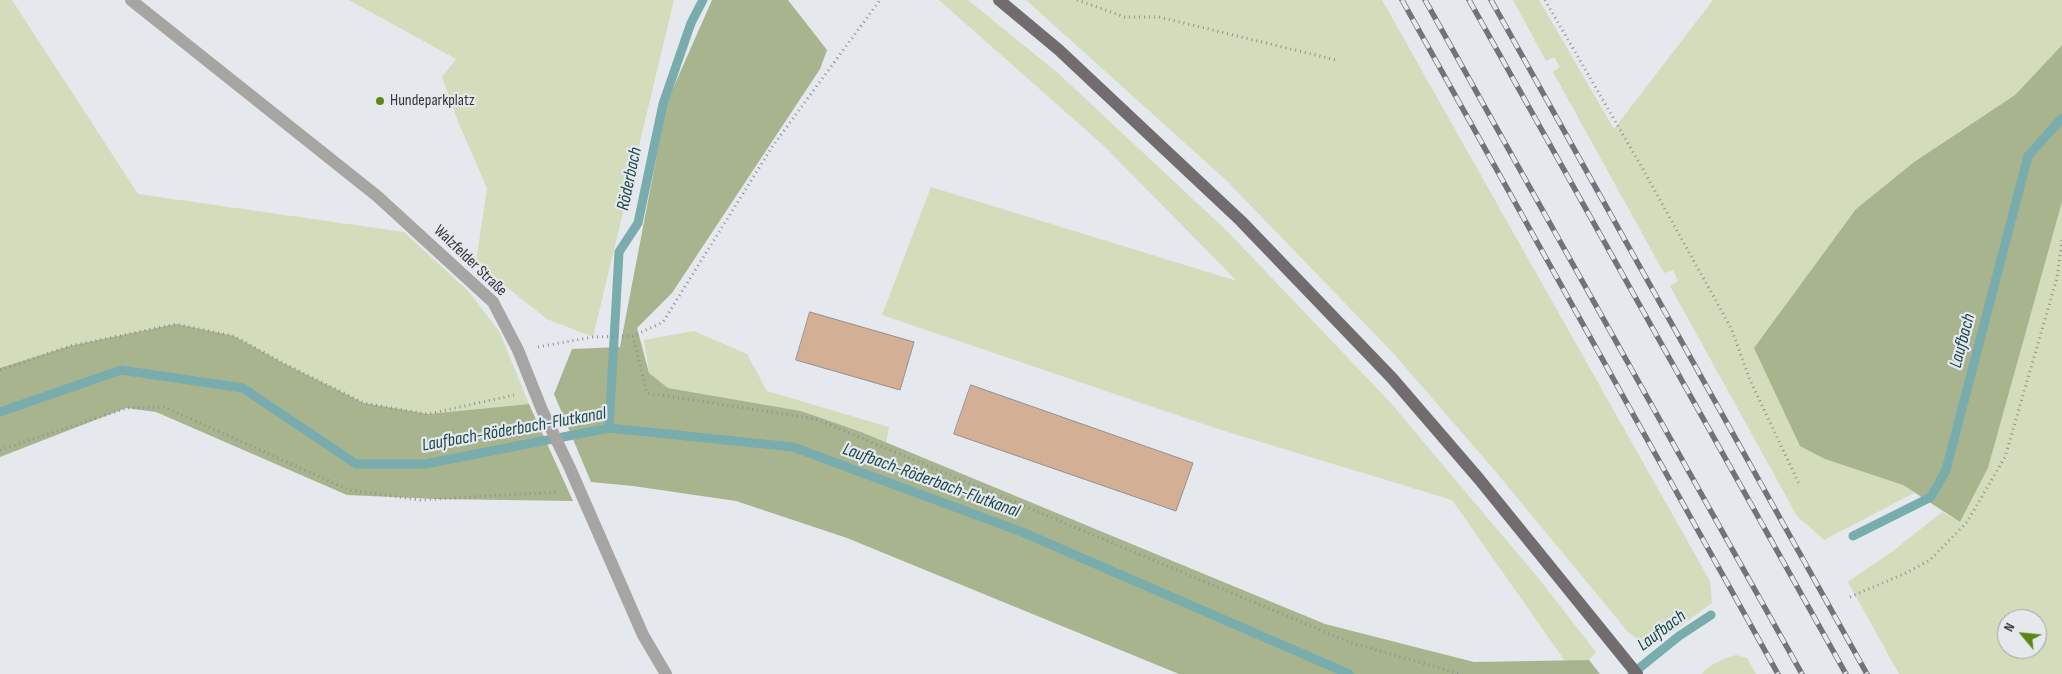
<!DOCTYPE html>
<html>
<head>
<meta charset="utf-8">
<style>
	body { margin:0 }
	#map { position:relative; width:2062px; height:674px; overflow:hidden; background:#e5e8ed; font-family:"Sofia Sans Condensed",sans-serif }
	canvas { display:block }
	.north { position:absolute; left:1997px; top:609px; width:50px; height:50px; box-sizing:border-box; background:#e5e8ed; border:1px solid #9fa1a5; border-radius:50%; rotate:298deg; font-size:14px; font-weight:700; line-height:20px; text-align:center; color:#353639 }
	.north::after { content:''; display:block; margin:auto; width:18px; height:22px; background:#5c8716; clip-path:polygon(50% 0,100% 100%,50% 72%,0 100%) }
</style>
</head>
<body>
<div id="map">
<canvas width="2062" height="674"></canvas>
<div class="north">N</div>
</div>
<script>
const c = document.querySelector('canvas').getContext('2d');
c.lineJoin = 'round';
function fill(path, color) {
  c.fillStyle = color;
  c.fill(path, 'evenodd');
}
function strokePath(path, color, width, dash) {
  c.strokeStyle = color;
  c.lineWidth = width;
  c.lineCap = dash ? 'butt' : 'round';
  c.setLineDash(dash || []);
  c.stroke(path);
}
function write(font, color, halo, rows, align = 'center') {
  c.font = font + ' "Sofia Sans Condensed",sans-serif';
  c.lineWidth = 4.5;
  c.setLineDash([]);
  c.textBaseline = 'middle';
  c.strokeStyle = halo;
  c.fillStyle = color;
  for (const [text, x, y, turn = 0] of rows) {
    c.save();
    c.translate(x, y);
    c.rotate((+turn || 0) * Math.PI / 180);
    c.textAlign = isNaN(turn) ? turn : align;
    if (halo) c.strokeText(text, 0, 0);
    c.fillText(text, 0, 0);
    c.restore();
  }
}
fill(new Path2D(`
	M0,0H12L138,194L404,232L469,292L499,331L529,404L428,414L364,403L283,363L234,336L0,370Z
	M349,0H674L593,337L547,319L476,263L487,188L459,124L442,77L456,59Z
	M939,0H968L1059,74L1228,232L1389,401L1539,579L1596,652L1589,660L1565,661L1452,500L1218,429L882,315L931,187L1237,281L1104,146Z
	M1026,0H1382L1710,581L1712,603L1650,648L1628,632L1496,472L1394,354L1227,181Z
	M1513,0H1539L1614,129L1713,0H2062V45L2015,95L1914,162L1856,209L1825,459L1903,485L1914,493L1824,540L1797,516L1670,286L1678,281L1673,270L1664,273L1553,72L1560,67L1554,57L1546,61Z
	M2062,202V674H1899L1848,582L1893,551L1942,512L1960,522L1988,468ZM2007,619H2037V649H2007Z
	M694,331L747,354L767,391L889,427L886,443L801,411L668,388L649,373L644,340Z
	M1736,655L1747,658L1756,674H1702C1710,663 1724,659 1736,655Z`), '#d3ddbb');
fill(new Path2D(`
	M712,0H788L827,50L820,69L672,293L637,328L649,373L668,388L801,411L861,432L1325,624L1474,662L1589,660L1600,674H1179L847,538L736,501L633,486L591,482L554,394L572,349L620,347L667,102Z
	M2062,45V202L1988,468L1960,522L1903,485L1825,459L1800,446L1754,348L1856,209L1914,162L2015,95Z
	M176,324L234,336L283,363L364,403L428,414L529,404L573,501L437,499L347,495L156,412L126,408L0,457V368L70,346Z`), '#a8b48e');
strokePath(new Path2D(`
	M0,412L121,370L243,388L356,464H425L609,428L793,447L1022,532L1349,674
	M609,428L619,252L638,223L663,104L691,23L703,0
	M1853,536L1931,497L1946,470L2028,156L2062,118
	M1632,674L1679,636L1711,615`), '#78acad', 9);
const building = new Path2D(`
	M810,312L914,342L900,390L796,360Z
	M971,385L1193,463L1176,511L954,434Z`);
fill(building, '#d3af96');
strokePath(building, '#95908d', 1);
strokePath(new Path2D(`
	M1077,0L1125,17H1159L1336,60
	M1545,0L1640,164L1731,328L1750,380L1800,486
	M633,336L647,393L816,419L1349,642L1460,674
	M538,347L593,337L633,336L663,322L772,147L880,0
	M0,370L70,346L176,324L234,336L283,363L364,403L428,414L514,395
	M0,450L127,408L164,407L349,490L420,500L556,492
	M1850,597L1906,573L1930,560L1967,522L2005,457L2057,278L2062,240`), '#8f9195', 3, [1, 4]);
strokePath(new Path2D(`
	M131,0L377,196L493,302L518,350L542,410L569,466L643,635L666,674`), '#a7a4a4', 12);
strokePath(new Path2D(`
	M999,0L1059,50L1241,221L1392,378L1479,479L1637,674`), '#716c6d', 12);
const rail = new Path2D(`
	M1402,0L1778,674
	M1425,0L1802,674
	M1469,0L1846,674
	M1491,0L1867,674`);
strokePath(rail, '#727377', 5.5);
strokePath(rail, '#e5e8ed', 4, [11]);
for (const [x, y, r, color] of [
	[380,101,5,"#5c8716"]
]) {
  const dot = new Path2D();
  dot.arc(x, y, r, 0, 2 * Math.PI);
  c.fillStyle = color;
  c.fill(dot);
  strokePath(dot, '#e5e8ed', 2);
}
write('16px', '#353639', '#e5e8ed', [
	["Hundeparkplatz",390,101]
], 'left');
write('16px', '#353639', '#e5e8ed', [
	["Walzfelder Straße",470,261,44]
]);
write('italic 18px', '#194849', '#e5e8ed', [
	["Röderbach",630,179,-78],
	["Laufbach",1963,341,-75],
	["Laufbach-Röderbach-Flutkanal",514,430,-10],
	["Laufbach-Röderbach-Flutkanal",931,481,20],
	["Laufbach",1662,631,-37]
]);
</script>
</body>
</html>
